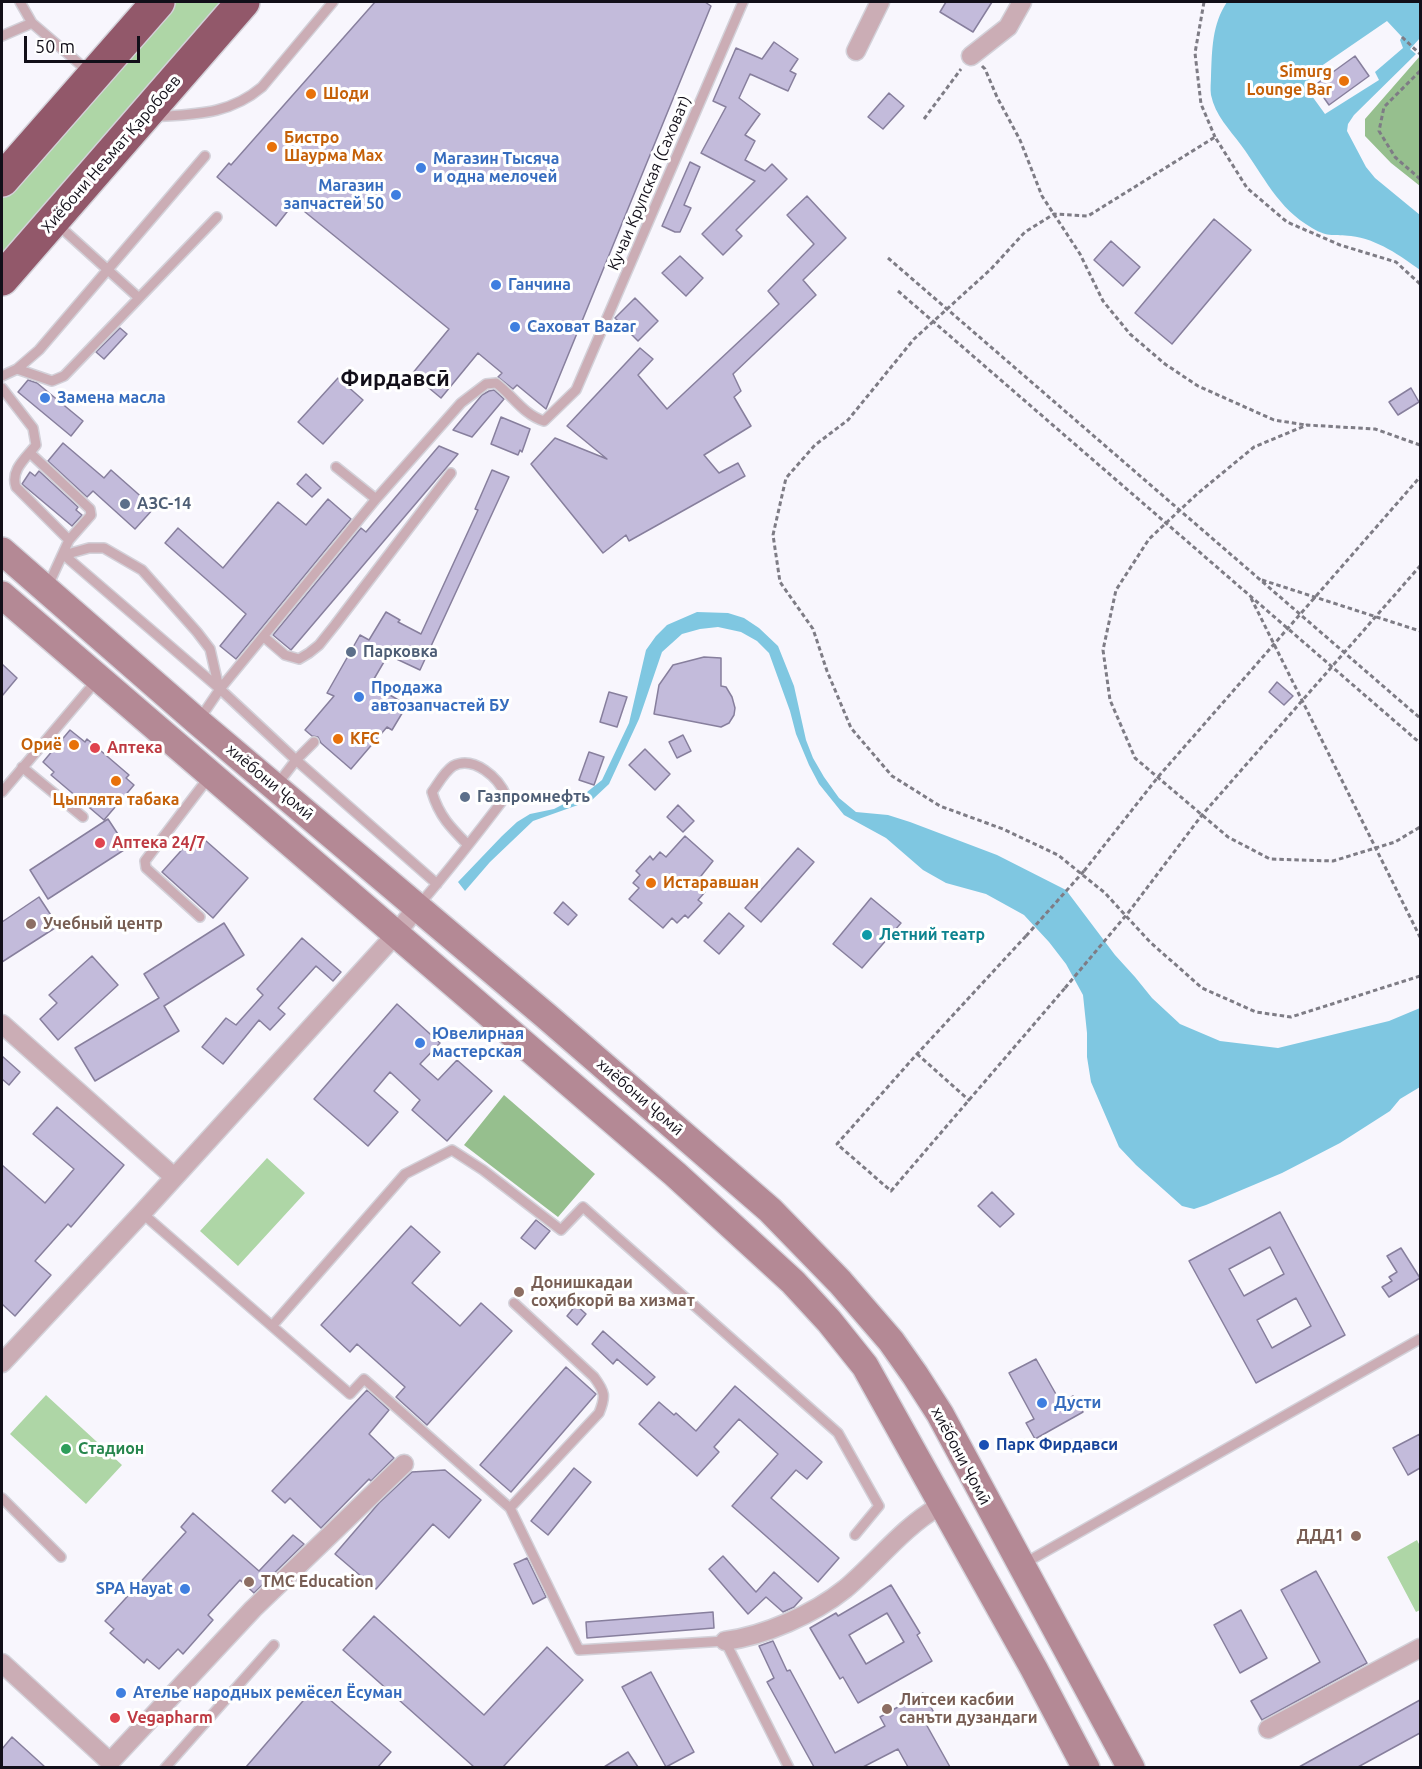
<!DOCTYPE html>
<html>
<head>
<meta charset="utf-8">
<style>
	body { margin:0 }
	#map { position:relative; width:1422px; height:1769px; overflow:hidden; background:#f8f6fd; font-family:Ubuntu,sans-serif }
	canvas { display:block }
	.frame { position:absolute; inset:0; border:3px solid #120f19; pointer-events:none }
	.scale { position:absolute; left:24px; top:36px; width:116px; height:27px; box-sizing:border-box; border:3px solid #120f19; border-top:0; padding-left:8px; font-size:18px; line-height:21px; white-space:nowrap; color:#120f19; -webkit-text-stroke:4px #fff; paint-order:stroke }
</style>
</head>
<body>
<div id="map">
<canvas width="1422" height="1769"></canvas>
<div class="frame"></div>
<div class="scale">50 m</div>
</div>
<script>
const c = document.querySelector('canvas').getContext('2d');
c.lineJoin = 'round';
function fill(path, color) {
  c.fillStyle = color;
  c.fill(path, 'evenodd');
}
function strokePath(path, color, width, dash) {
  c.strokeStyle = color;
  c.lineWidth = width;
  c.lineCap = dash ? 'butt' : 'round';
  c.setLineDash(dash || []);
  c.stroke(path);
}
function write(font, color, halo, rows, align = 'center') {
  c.font = font + ' Ubuntu,sans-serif';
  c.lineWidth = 6;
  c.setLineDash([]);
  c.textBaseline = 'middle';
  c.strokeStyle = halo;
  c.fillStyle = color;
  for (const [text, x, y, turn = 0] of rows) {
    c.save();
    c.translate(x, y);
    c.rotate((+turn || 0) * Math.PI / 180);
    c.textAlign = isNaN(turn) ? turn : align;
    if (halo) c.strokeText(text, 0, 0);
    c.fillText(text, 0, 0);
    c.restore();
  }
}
fill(new Path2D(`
	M173,2H231L2,263V199Z
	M267,1158L305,1193L238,1266L200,1231Z
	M46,1395L122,1465L86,1504L10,1434Z
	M1417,1540L1420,1546V1610L1416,1612L1387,1557Z`), '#aed6a6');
fill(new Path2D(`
	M1420,56V186L1391,163L1365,136V119Z
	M504,1095L595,1174L558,1217L464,1145Z`), '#96bf8e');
fill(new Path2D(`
	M1227,2H1420V38L1410,49L1416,54L1354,115L1348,124L1347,131L1366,167L1375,178L1420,215V270C1401,256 1377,239 1351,236C1334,234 1329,238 1312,228C1277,208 1264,176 1241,145C1230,130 1215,115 1211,95C1210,89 1211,82 1211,76C1212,50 1212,24 1227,2ZM1387,21L1402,37L1400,40L1403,48L1375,72L1379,80L1325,114L1304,85L1320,73L1317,69Z
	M697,612L728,613L744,618L759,628L778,646L794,686L806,740L813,758L824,777L839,798L856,812L888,815L910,822L997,855L1066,890L1115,955L1135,977L1152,998L1180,1024L1220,1041L1278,1048L1389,1021L1420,1008V1087L1400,1099L1390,1111L1340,1143L1282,1173L1206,1205L1194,1209L1182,1206L1136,1165L1119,1147L1091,1082L1087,1057V1033L1083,995L1066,964L1049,942L1024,915L986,894L946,883L923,870L886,838L844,815L819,784L809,765L796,734L790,711L769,653L757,641L741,632L718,627L700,629L682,634L662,652L639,719L609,784L592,800L533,821L490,862L465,891L458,882L502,836L517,822L530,814L554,809L587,792L602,780L629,723L646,650L656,636L667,625Z`), '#7fc7e1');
const building = new Path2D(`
	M375,2H705L711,6L546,409L517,385L513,389L498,377L502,373L478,353L441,398L412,374L449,329L294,203L276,226L217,177L229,163L231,165Z
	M946,2H992L973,32L940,12Z
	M774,42L798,59L790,71L796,74L788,91L750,74L739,98L760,114L745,135L755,141L745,160L765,171L772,164L787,179L736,230L742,236L723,255L702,234L755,181L701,153L726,107L713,101L736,48L762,59Z
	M1355,56L1369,76L1329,105L1315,85Z
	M889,93L904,106L883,129L868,117Z
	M690,162L700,167L684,205L691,208L680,232H675L662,226Z
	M807,196L846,238L803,280L816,295L733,374L741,391L734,397L751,426L704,455L719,473L738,463L745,476L629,541L626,535L603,553L531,464L555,438L607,459L567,426L640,348L653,359L638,375L667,409L779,304L768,291L814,244L787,215Z
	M1214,219L1251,250L1172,344L1135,313Z
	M1111,241L1140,267L1123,286L1094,260Z
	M680,256L703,278L686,296L662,273Z
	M635,298L658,321L638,341L615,318Z
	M120,328L127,334L104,359L96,352Z
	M338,378L363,400L323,444L298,422Z
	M28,380L37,383L83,421L71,436L18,392Z
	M1411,388L1419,402L1398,415L1389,402Z
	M494,390L504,399L472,437L453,430L482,395L489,391Z
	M501,417L530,429L522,452L520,450L518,455L491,444Z
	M63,443L104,478L111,470L154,508L135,529L93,491L87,497L48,461Z
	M439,446L458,454L291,650L273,635L361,528L366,532Z
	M492,470L509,477L420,670L388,655L371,684L407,705L392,730L387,727L351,769L321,743L318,737L312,736L305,730L334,696L327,693L360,635L369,640L386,612L400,620L398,622L421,634L478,510L475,509Z
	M39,471L78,507L76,510L82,515L72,526L22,484L30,472L35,476Z
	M306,474L321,488L312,497L297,484Z
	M328,499L351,519L236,659L220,646L246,614L165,543L178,528L223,568L278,502L306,525Z
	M704,657L721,658V686L726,687L732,697L735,708L734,715L729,723L721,727L654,714L659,685L673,665Z
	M2,664L17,678L2,696Z
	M1277,682L1293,696L1284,705L1269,692Z
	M609,692L627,697L617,727L600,722Z
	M70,730L85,742L87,739L129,775L126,778L134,785L104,820L51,775L54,772L43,762Z
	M683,735L691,751L677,758L669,742Z
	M645,749L670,774L655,790L629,765Z
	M589,752L604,757L594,785L579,780Z
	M678,805L694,821L683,832L667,817Z
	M108,819L127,848L48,899L30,870Z
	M197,833L248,878L213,918L162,872Z
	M685,836L713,861L701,876L705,880L699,887L705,892L698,900L702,903L688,918L685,915L677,923L672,918L663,928L629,899L639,888L633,883L640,875L636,871L650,856L653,860L660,852L666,857Z
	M798,848L814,862L761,922L745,908Z
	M39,897L58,926L2,962V922Z
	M871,898L901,923L862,968L833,944Z
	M563,902L577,915L568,925L554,913Z
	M729,913L744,926L719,954L704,941Z
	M224,923L244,955L164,1006L179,1031L95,1081L75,1048L159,998L144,974Z
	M302,938L341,972L333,981L316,966L278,1008L285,1014L270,1030L259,1020L223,1064L202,1047L226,1018L236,1025L263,995L257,989Z
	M92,956L118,985L58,1040L40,1019L57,1003L49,995Z
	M397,1004L440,1043L420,1064L438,1080L457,1060L492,1091L447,1141L412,1110L420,1100L390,1072L374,1091L398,1112L368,1146L314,1099Z
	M2,1056L20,1072L9,1085L2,1079Z
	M57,1107L124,1165L71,1227L68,1224L35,1261L51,1275L15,1316L2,1304V1165L45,1203L74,1169L33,1134Z
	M992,1192L1014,1214L1000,1227L978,1206Z
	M1280,1212L1345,1335L1256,1383L1189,1261ZM1270,1247L1284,1274L1244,1296L1229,1269ZM1296,1298L1311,1326L1272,1348L1257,1320Z
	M536,1220L550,1231L535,1249L521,1238Z
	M411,1226L440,1252L412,1283L460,1326L481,1303L512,1331L427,1425L396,1397L405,1387L357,1344L350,1352L321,1325Z
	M1401,1248L1420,1278L1389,1297L1382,1287L1392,1281L1389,1277L1397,1272L1387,1256Z
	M576,1305L586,1314L577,1325L567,1316Z
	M603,1331L655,1377L647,1385L617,1359L613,1364L592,1344Z
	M1036,1359L1061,1403L1073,1396L1083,1412L1035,1439L1026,1423L1034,1419L1009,1373Z
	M566,1367L596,1394L511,1492L480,1465Z
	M735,1386L822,1462L807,1479L796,1470L771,1498L839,1558L818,1582L732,1506L778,1454L739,1419L714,1447L719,1452L697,1476L639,1424L659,1402L674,1415L676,1413L696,1431Z
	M367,1390L389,1410L369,1434L394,1458L371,1481L369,1479L321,1528L290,1498L285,1503L272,1491Z
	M1420,1434V1468L1408,1475L1393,1448Z
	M574,1468L591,1482L548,1535L531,1521Z
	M445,1470L481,1500L449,1538L433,1524L376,1589L335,1554L379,1503L412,1472Z
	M193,1513L259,1571L293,1535L304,1544L254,1593L240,1580L208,1615L213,1620L183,1654L178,1649L159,1669L147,1659L144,1663L110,1633L114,1629L105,1621L186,1532L181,1527Z
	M723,1556L756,1592L774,1572L802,1598L794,1607L783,1612L766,1597L748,1614L709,1569Z
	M527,1558L546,1597L533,1604L514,1564Z
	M1316,1571L1367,1663L1262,1720L1251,1701L1320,1662L1281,1590Z
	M891,1585L920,1633L917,1635L932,1661L858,1703L843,1677L840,1679L810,1628L836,1613L838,1616ZM887,1613L904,1642L866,1664L849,1635Z
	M1241,1610L1267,1658L1240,1673L1214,1625Z
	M713,1612L714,1628L587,1638L586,1622Z
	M374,1616L484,1715L547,1647L583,1680L503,1767H474L343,1650Z
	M773,1641L787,1671L790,1670L835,1753L885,1726L880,1717L923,1693L937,1718L926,1724L950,1767H908L898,1749L863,1767H814L767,1682L774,1678L759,1646Z
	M651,1672L694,1752L666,1767L622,1687Z
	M315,1687L391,1752L378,1767H246Z
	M1420,1700V1733L1358,1767H1299Z
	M12,1737L45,1767H2V1749Z
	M628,1752L638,1767H604Z`);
fill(building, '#c3bbdb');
strokePath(building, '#877f9d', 1.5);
const lane = new Path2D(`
	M32,23L89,72
	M2,36L32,23L20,2
	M153,117C195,114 229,115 262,87L333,2
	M57,224L139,298
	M17,369L52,381L64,376L217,217
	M2,376L17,369L39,350L205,156
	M2,388L33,428L36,445C26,458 10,470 16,487L69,540L47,588
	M30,453L90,509L91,515L69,540
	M336,467L376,499
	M64,555L220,689L296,760L437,884
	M64,555L89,548H104L142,570L197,632L210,649L219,688
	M264,637L285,655L299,659L309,653L319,645L335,625L451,473
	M199,720L220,689L376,499L461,403L486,384L496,383C512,395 524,415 544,421L576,390L743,2
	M22,767L83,817
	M276,786L296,760L314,742
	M2,792L97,680
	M419,905C449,870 478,833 506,796C499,778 474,755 453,766C444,772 438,784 432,792C439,816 451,828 468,845
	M200,917L146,868L145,861L209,777
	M142,1213L350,1394L364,1379L510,1508L579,1650L725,1641L789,1768
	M272,1326L405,1174L452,1150L483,1170L561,1230L583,1207L838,1433L879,1506L855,1535
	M2,1498L61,1557
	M510,1508L599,1413C606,1396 605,1392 594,1377L514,1303
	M1025,1563L1420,1339
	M165,1768L274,1645`);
const street = new Path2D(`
	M856,51L880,2
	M971,56L1008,27L1022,2
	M2,1024L174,1177
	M2,1363L142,1213L396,934L417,907
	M725,1641C764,1636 814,1614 845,1589C877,1562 902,1528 938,1507
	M2,1663L110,1762L253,1609L404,1464
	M1268,1729L1420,1648`);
const secondary = new Path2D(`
	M2,551L198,722L545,1015L770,1210L840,1282L891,1341L915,1375L940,1414L1131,1768
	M2,595L675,1174L793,1282L829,1321L865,1366L1034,1669L1086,1768`);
const highway = new Path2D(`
	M2,180L158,2
	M2,279L243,2`);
strokePath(lane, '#d3d1d9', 12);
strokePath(street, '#d3d1d9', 21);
strokePath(secondary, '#d3d1d9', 30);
strokePath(highway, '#d3d1d9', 36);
strokePath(new Path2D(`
	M1204,2L1195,53L1201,104L1215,137
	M1402,37L1420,54
	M982,66L985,69L997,97L1020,140L1042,196L1080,254L1103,301L1130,334L1165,364L1198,386L1274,420L1306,425
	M1420,71L1384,107L1379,131L1395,157L1420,179
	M924,119L961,69
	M888,258L1420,718
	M1420,284L1396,262L1340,245L1287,222L1247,188L1215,137L1088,216L1054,214L1025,232L991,269L914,339L848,420L815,445L786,478L773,535L780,582L813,629L827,671L851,728L892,776L940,806L1003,829L1058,855L1105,893L1150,942L1202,988L1256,1012L1291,1017L1420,976
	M898,291L1420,743
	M1420,445L1375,429L1307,425L1254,447L1197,494L1149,539L1116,590L1103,650L1110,700L1135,758L1228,837L1270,859L1333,861L1395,842L1420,827
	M1262,580L1420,631
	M1251,598L1420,937
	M1084,871L1158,777L1420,477
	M1128,913L1202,815L1420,566
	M1026,936L917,1054L837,1144L891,1191L1065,988
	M917,1054L970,1101`), '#7e7c85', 3, [4.5, 3]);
strokePath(lane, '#cbadb5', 9);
strokePath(street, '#cbadb5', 18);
strokePath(secondary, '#b48995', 27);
strokePath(highway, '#92586a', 33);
strokePath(new Path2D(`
	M1026,936L1084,871
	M1065,988L1128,913`), '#7e7c85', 3, [4.5, 3]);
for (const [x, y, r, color] of [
	[1344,81,6,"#e8710a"],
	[311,94,6,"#e8710a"],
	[272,147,6,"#e8710a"],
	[421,168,6,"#3f7fe0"],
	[396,195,6,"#3f7fe0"],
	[496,285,6,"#3f7fe0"],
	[515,327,6,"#3f7fe0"],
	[45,398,6,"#3f7fe0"],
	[125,504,6,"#5c6f8a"],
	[351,652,6,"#5c6f8a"],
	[359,697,6,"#3f7fe0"],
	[338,739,6,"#e8710a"],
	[74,745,6,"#e8710a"],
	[95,748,6,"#e0444e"],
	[116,781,6,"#e8710a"],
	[465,797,6,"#5c6f8a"],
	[100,843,6,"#e0444e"],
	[651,883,6,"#e8710a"],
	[31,924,6,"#8d6e63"],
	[867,935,6,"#0f9aa8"],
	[420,1043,6,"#3f7fe0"],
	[519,1292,6,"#8d6e63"],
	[1042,1403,6,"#3f7fe0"],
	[984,1445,6,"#1a4fb4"],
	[66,1449,6,"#2e9e5b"],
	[1356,1536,6,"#8d6e63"],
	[249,1582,6,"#8d6e63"],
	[185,1589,6,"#3f7fe0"],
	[121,1693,6,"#3f7fe0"],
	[887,1709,6,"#8d6e63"],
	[115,1718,6,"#e0444e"]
]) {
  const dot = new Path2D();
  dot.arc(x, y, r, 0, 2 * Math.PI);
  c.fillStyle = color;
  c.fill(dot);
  strokePath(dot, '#fff', 2);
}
write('bold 16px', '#c56008', '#fff', [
	["Simurg",1332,72,"right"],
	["Lounge Bar",1332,90,"right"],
	["Шоди",323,94],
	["Бистро",284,138],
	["Шаурма Мax",284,156],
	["KFC",350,739],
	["Ориё",62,745,"right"],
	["Цыплята табака",116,800,"center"],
	["Истаравшан",663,883]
], 'left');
write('16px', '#120f19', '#fff', [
	["Хиёбони Неъмат Қаробоев",111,154,-49],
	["Кучаи Крупская (Саховат)",649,183,-67],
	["хиёбони Ҷомӣ",270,782,40],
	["хиёбони Ҷомӣ",640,1097,41],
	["хиёбони Ҷомӣ",961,1456,62]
]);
write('bold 16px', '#366cbe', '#fff', [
	["Магазин Тысяча",433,159],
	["и одна мелочей",433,177],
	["Магазин",384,186,"right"],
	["запчастей 50",384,204,"right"],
	["Ганчина",508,285],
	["Саховат Bazar",527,327],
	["Замена масла",57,398],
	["Продажа",371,688],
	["автозапчастей БУ",371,706],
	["Ювелирная",432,1034],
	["мастерская",432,1052],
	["Дусти",1054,1403],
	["SPA Hayat",173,1589,"right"],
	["Ателье народных ремёсел Ёсуман",133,1693]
], 'left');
write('bold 16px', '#4e5e75', '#fff', [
	["АЗС-14",137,504],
	["Парковка",363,652],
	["Газпромнефть",477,797]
], 'left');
write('bold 16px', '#be3a42', '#fff', [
	["Аптека",107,748],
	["Аптека 24/7",112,843],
	["Vegapharm",127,1718]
], 'left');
write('bold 16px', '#785e54', '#fff', [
	["Учебный центр",43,924],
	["Донишкадаи",531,1283],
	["соҳибкорӣ ва хизмат",531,1301],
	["ДДД1",1344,1536,"right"],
	["TMC Education",261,1582],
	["Литсеи касбии",899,1700],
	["санъти дузандаги",899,1718]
], 'left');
write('bold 16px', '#0d838f', '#fff', [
	["Летний театр",879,935]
], 'left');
write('bold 16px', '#164399', '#fff', [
	["Парк Фирдавси",996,1445]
], 'left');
write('bold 16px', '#27864d', '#fff', [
	["Стадион",78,1449]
], 'left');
write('bold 22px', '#120f19', '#fff', [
	["Фирдавсӣ",395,379]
]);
</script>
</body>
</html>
